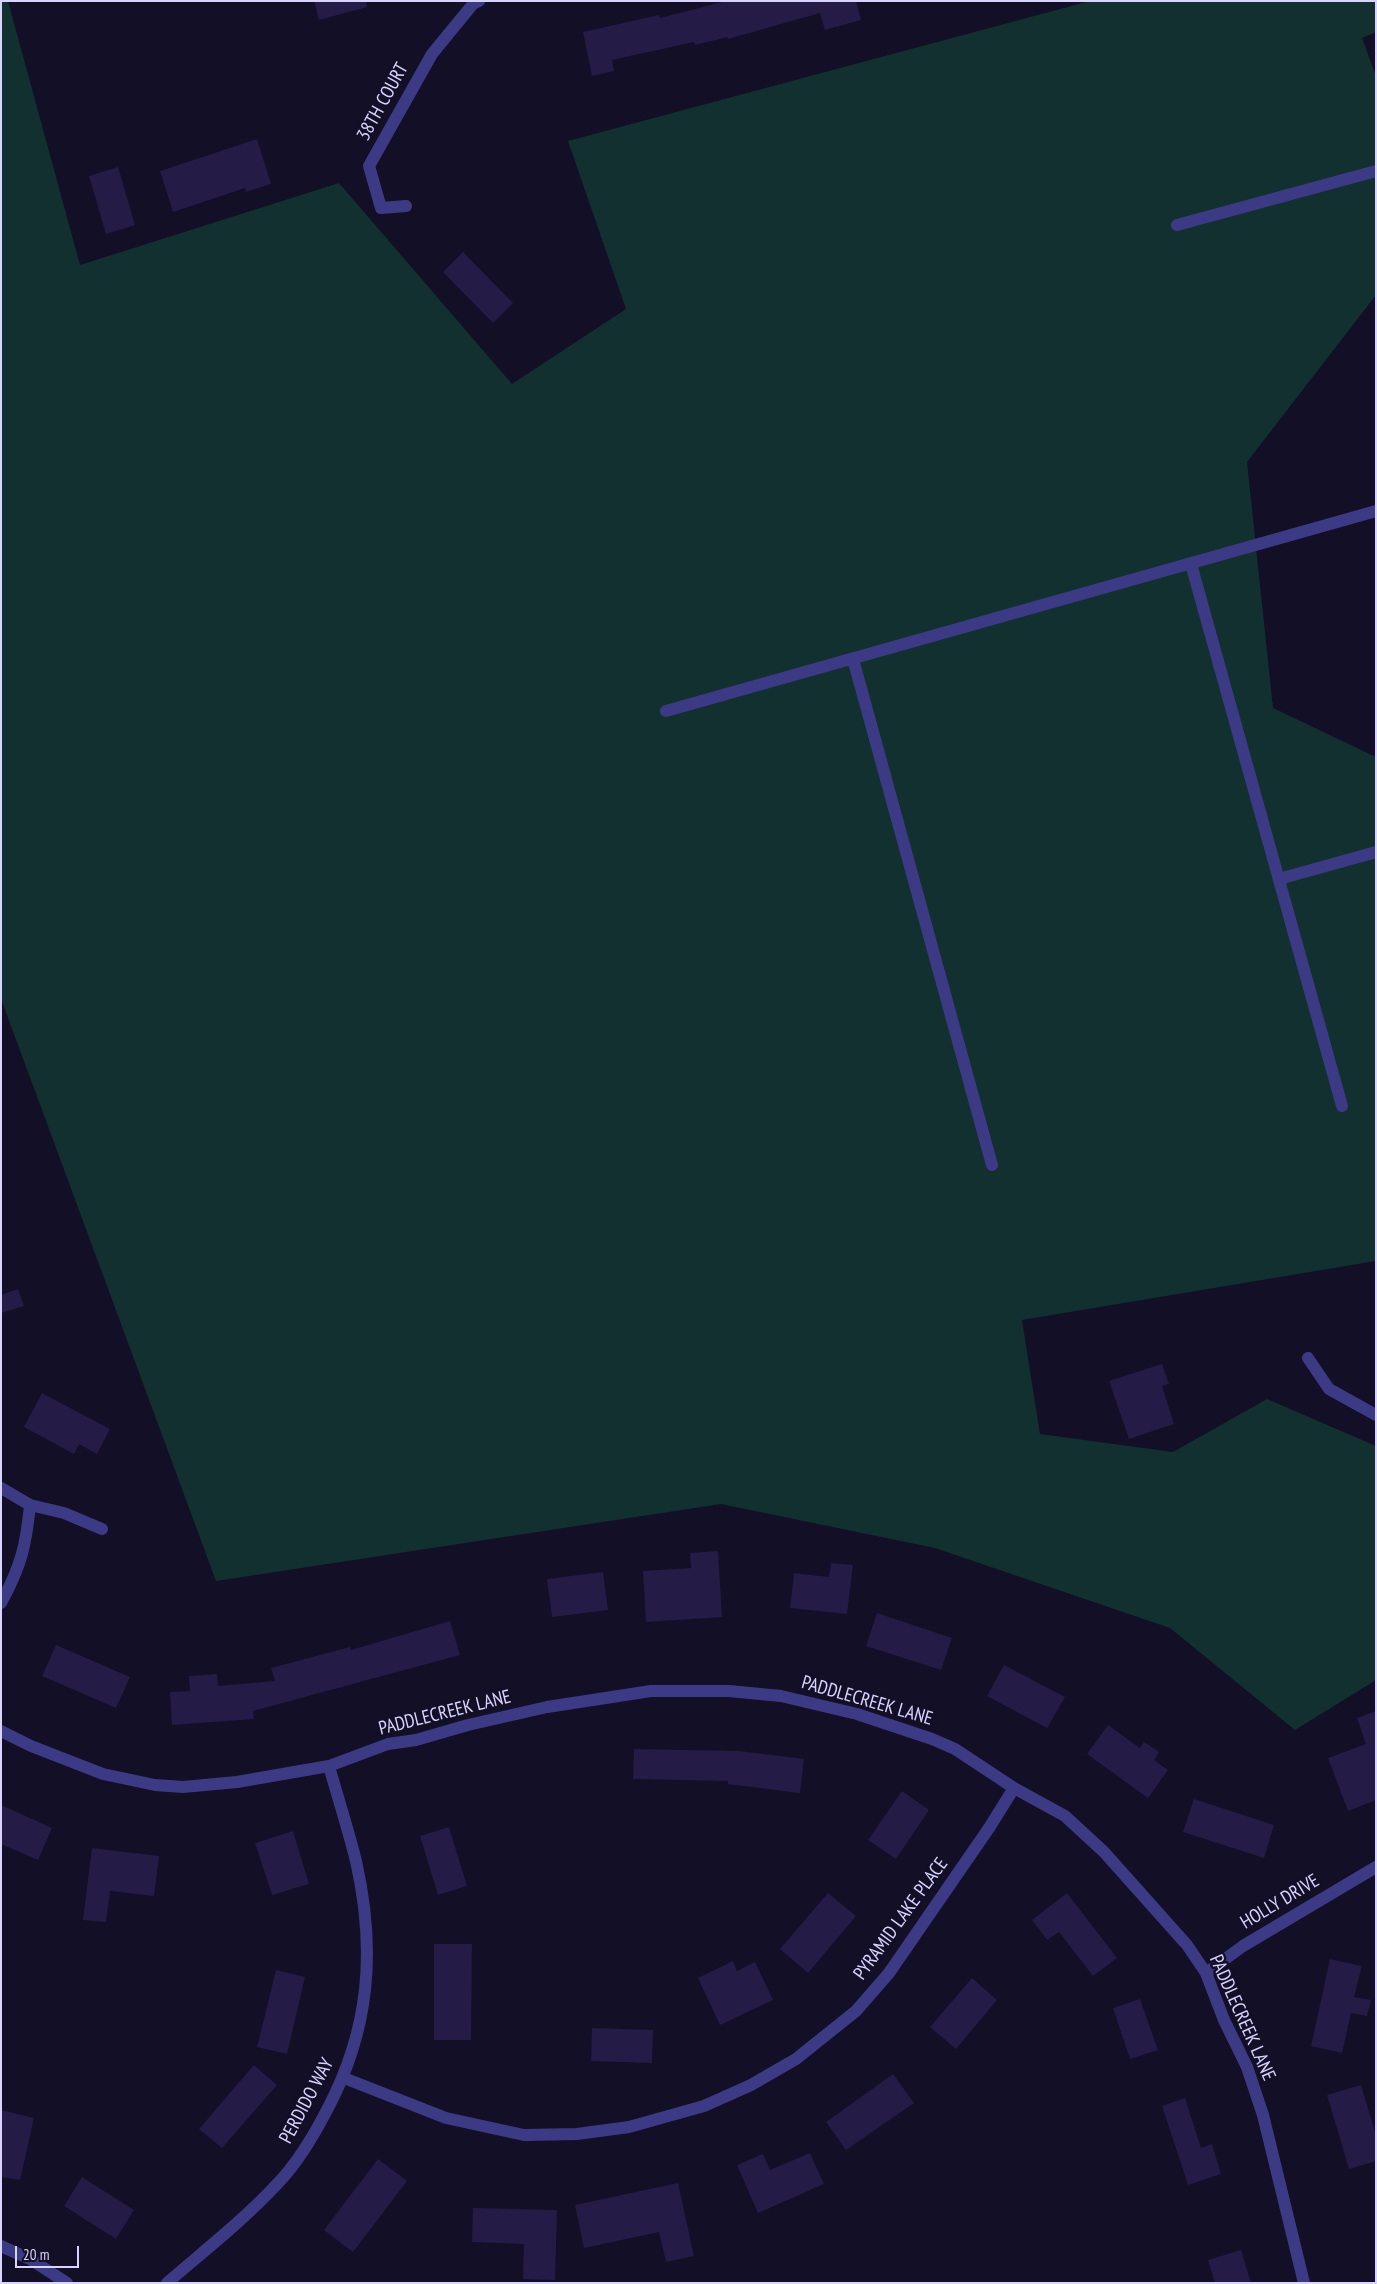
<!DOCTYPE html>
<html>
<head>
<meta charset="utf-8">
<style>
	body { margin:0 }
	#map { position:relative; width:1377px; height:2284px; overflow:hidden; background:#130f26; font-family:"PT Sans Narrow",sans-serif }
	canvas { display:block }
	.frame { position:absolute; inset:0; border:2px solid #d9d4ff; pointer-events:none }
	.scale { position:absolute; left:15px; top:2246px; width:64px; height:22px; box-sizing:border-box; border:2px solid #d9d4ff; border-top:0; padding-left:6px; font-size:15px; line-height:18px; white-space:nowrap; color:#d9d4ff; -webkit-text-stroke:4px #130f26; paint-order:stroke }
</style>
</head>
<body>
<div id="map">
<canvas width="1377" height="2284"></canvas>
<div class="frame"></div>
<div class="scale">20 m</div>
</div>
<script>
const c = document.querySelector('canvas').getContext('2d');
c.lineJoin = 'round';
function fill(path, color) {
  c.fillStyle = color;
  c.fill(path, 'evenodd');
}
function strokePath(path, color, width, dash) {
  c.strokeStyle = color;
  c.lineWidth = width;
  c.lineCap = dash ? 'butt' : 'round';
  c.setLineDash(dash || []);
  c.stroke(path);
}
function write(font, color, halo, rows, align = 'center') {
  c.font = font + ' "PT Sans Narrow",sans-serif';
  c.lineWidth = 5;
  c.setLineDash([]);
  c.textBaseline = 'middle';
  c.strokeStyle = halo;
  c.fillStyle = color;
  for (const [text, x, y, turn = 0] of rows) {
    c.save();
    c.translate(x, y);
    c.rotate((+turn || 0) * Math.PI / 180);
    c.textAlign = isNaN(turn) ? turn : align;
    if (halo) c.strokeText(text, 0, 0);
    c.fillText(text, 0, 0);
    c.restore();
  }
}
fill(new Path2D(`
	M1,1H8L80,265L339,183L512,384L626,309L568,141L1090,1H1376V32L1362,38L1376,76V295L1247,462L1273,708L1376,757V1261L1022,1320L1040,1434L1173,1452L1267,1399L1376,1446V1680L1295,1730L1170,1628L935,1548L721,1504L216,1581L1,999Z`), '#12302f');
fill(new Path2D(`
	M314,1H366L367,7L319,20Z
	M726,1H856L861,20L825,30L820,13L728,39V37L695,45L694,42L612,60L614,71L592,76L583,32L659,15L660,18Z
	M257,139L271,184L246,192L245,188L173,212L160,171Z
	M118,167L135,225L106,234L89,176Z
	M463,252L513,303L493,323L443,272Z
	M18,1289L24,1306L1,1313V1295Z
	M1162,1364L1169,1384L1162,1386L1174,1424L1129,1439L1109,1381Z
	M42,1393L110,1429L97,1454L79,1444L74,1454L24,1427Z
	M718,1551L722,1617L646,1622L643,1571L691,1568L690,1553Z
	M831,1563L853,1565L847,1614L790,1608L794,1573L829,1577Z
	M603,1572L608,1610L552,1617L547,1579Z
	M877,1613L952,1638L941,1670L866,1646Z
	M450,1621L460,1655L253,1711L254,1719L172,1725L170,1692L190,1691L189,1676L217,1674L218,1686L275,1681L271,1668L350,1647L351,1650Z
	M56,1645L130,1677L116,1708L42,1676Z
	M1004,1665L1065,1697L1047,1728L987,1696Z
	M1376,1711V1800L1348,1811L1328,1758L1366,1744L1357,1718Z
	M1108,1725L1140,1748L1144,1742L1159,1752L1154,1760L1168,1770L1148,1798L1087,1754Z
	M634,1749L739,1751L804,1759L800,1793L728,1784V1781L633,1779Z
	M902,1791L929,1810L896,1859L868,1840Z
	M1194,1799L1274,1825L1264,1858L1183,1832Z
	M1,1805L52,1828L38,1860L1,1844Z
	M449,1827L467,1886L438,1895L420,1836Z
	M293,1831L309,1884L272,1895L255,1843Z
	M92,1848L159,1856L154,1896L110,1891L106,1922L83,1920Z
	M828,1893L856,1916L808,1973L780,1949Z
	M1067,1893L1117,1958L1093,1976L1059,1932L1047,1940L1032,1920Z
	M434,1944H472L471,2040H434Z
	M1330,1959L1362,1966L1354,1997L1371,2000L1367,2016L1351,2013L1342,2053L1311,2046Z
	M733,1961L737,1971L755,1962L773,2000L720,2025L698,1978Z
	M276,1970L305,1977L287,2054L257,2047Z
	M972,1978L997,2000L956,2049L930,2027Z
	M1140,1999L1158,2050L1130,2059L1113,2008Z
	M592,2028L653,2030L652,2063L591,2061Z
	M254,2065L277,2085L222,2148L199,2129Z
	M893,2074L914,2103L846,2150L826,2122Z
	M1361,2085L1376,2135V2161L1349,2169L1327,2095Z
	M1185,2098L1201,2148L1212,2144L1221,2174L1188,2185L1162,2106Z
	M1,2110L34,2118L20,2180L1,2177Z
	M810,2153L824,2184L758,2213L737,2165L763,2154L770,2170Z
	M378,2159L407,2181L353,2252L324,2230Z
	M82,2177L134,2210L116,2239L64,2206Z
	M678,2183L694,2256L666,2262L659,2232L584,2248L575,2205Z
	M473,2208L557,2210L555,2280L523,2279L524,2244L472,2242Z
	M1241,2250L1251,2283H1215L1208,2260Z`), '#241b47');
strokePath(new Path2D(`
	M406,206L381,208L369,166L432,54L473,4L479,1
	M1177,225L1376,171
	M1191,564L1342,1106
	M853,659L992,1165
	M666,711L1376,511
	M1279,879L1376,852
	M1308,1358L1329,1389L1376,1415
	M1,1488L30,1505L64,1513L102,1529
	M1,1603C21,1566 26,1546 30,1505
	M1,1731L31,1746L103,1774L155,1785L183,1787L237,1782L329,1766L388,1744L416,1740L468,1725L547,1707L651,1691H729L781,1696L857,1714L932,1739L955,1749L1014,1788L1065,1816L1104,1852L1187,1945L1206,1973L1224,2020L1247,2067L1263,2115L1304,2283
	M1206,1973L1243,1946L1376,1867
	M344,2078L446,2118L524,2135L577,2134L629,2127L704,2106L751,2085L796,2059L856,2011L889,1973L989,1828L1014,1788
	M1,2246L30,2259L67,2283
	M167,2283C205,2250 245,2219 279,2182C299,2161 314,2135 327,2110C370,2029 376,1950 356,1861C348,1829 338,1798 329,1766`), '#3d3a85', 12);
write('19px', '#d9d4ff', '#130f26', [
	["38TH COURT",383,102,-61],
	["PADDLECREEK LANE",867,1701,16],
	["PADDLECREEK LANE",445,1713,-14],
	["HOLLY DRIVE",1280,1902,-31],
	["PYRAMID LAKE PLACE",901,1919,-54],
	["PADDLECREEK LANE",1242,2018,66],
	["PERDIDO WAY",307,2101,-62]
]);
</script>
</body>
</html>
